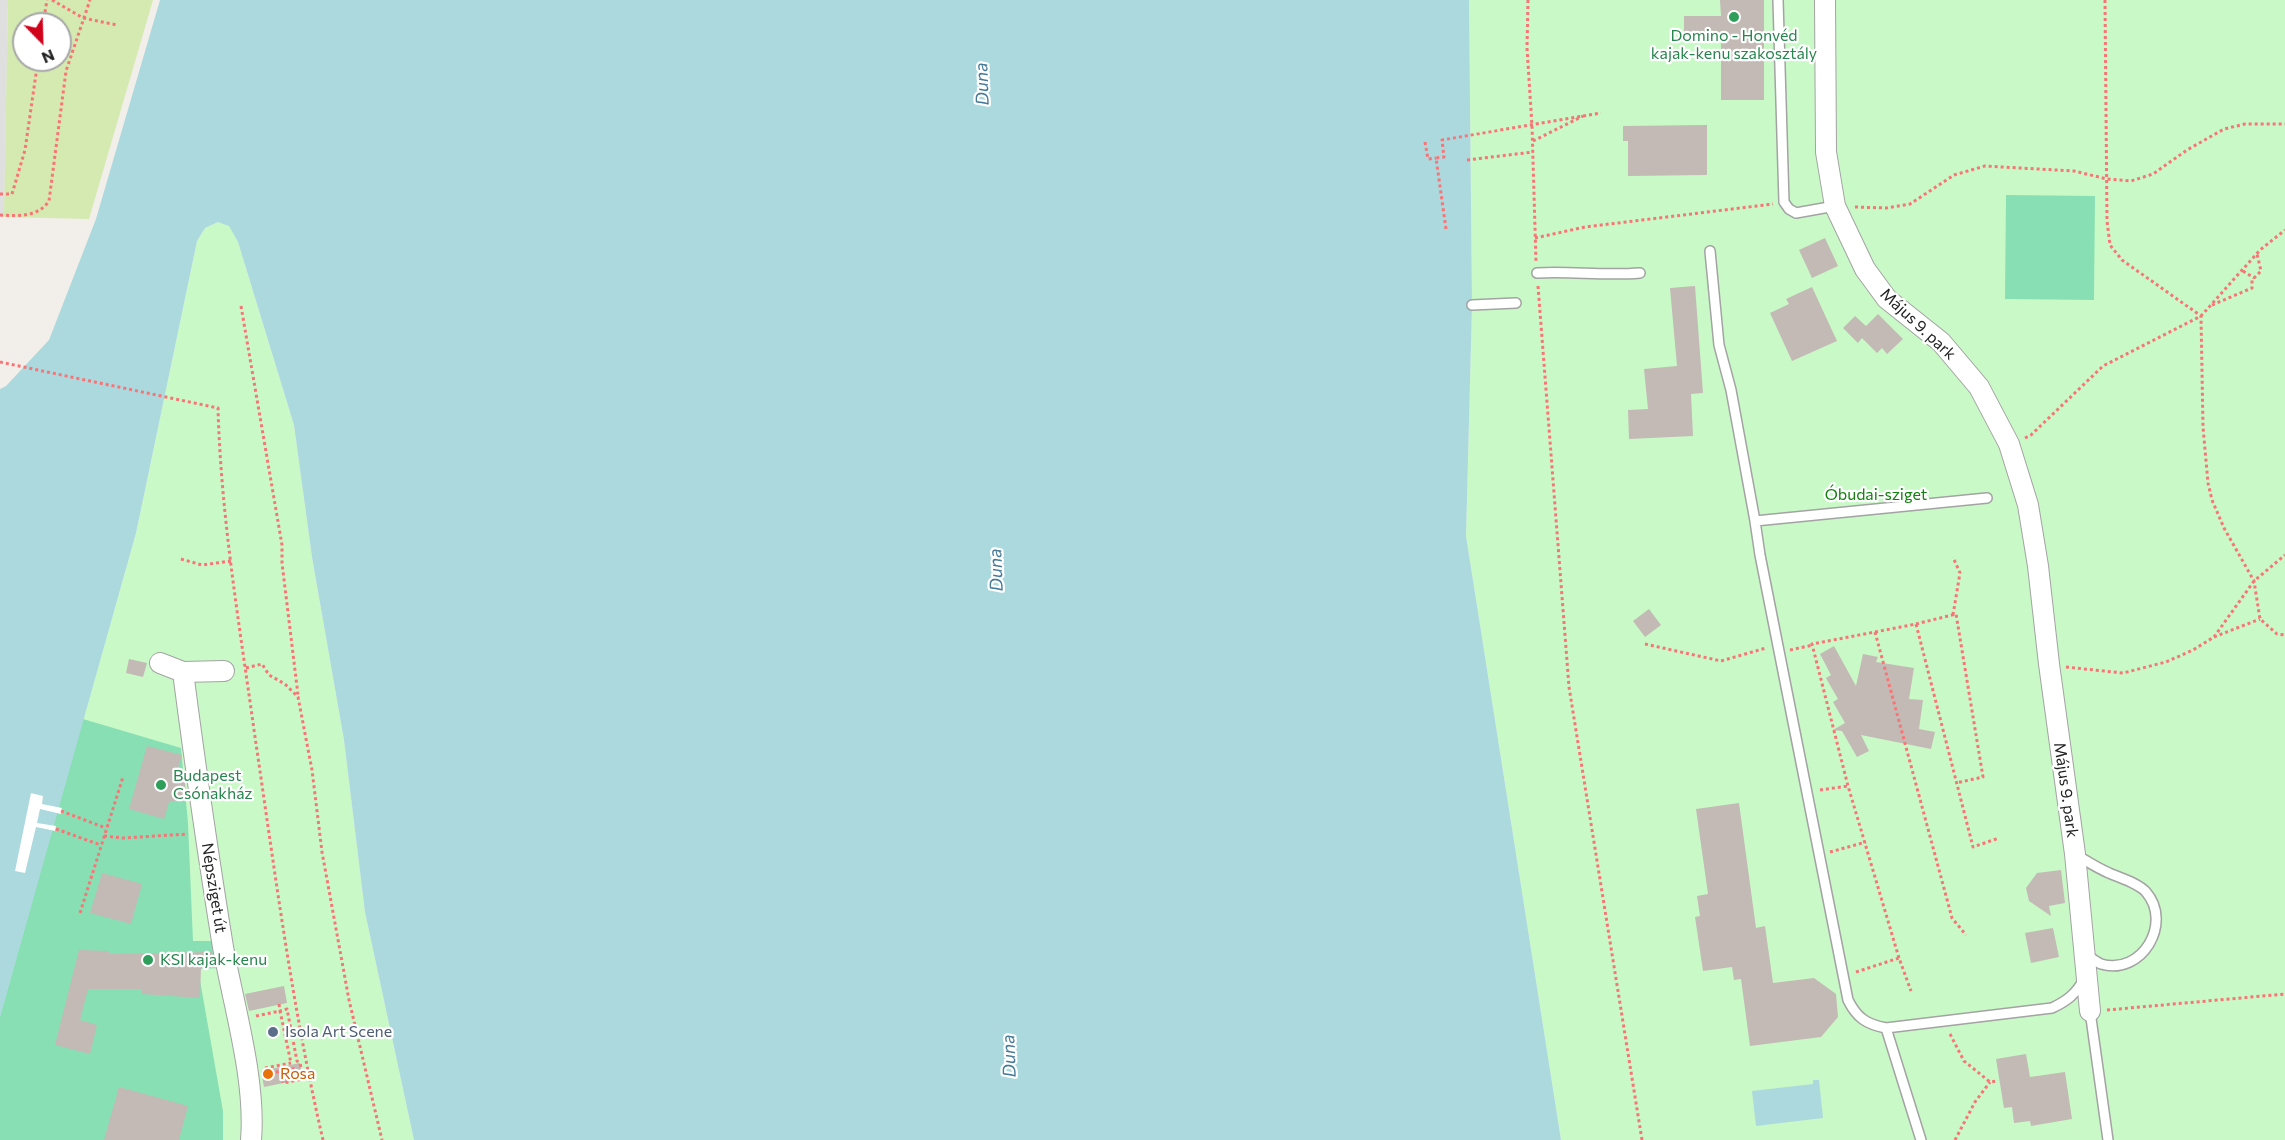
<!DOCTYPE html>
<html>
<head>
<meta charset="utf-8">
<style>
	body { margin:0 }
	#map { position:relative; width:2285px; height:1140px; overflow:hidden; background:#f2eee9; font-family:Commissioner,sans-serif }
	canvas { display:block }
	.north { position:absolute; left:12px; top:12px; width:60px; height:60px; box-sizing:border-box; background:#fff; border:2px solid #a7a7a7; border-radius:50%; rotate:157deg; font-size:16px; font-weight:700; line-height:24px; text-align:center; color:#222 }
	.north::after { content:''; display:block; margin:auto; width:21px; height:27px; background:#d1031b; clip-path:polygon(50% 0,100% 100%,50% 72%,0 100%) }
</style>
</head>
<body>
<div id="map">
<canvas width="2285" height="1140"></canvas>
<div class="north">N</div>
</div>
<script>
const c = document.querySelector('canvas').getContext('2d');
c.lineJoin = 'round';
function fill(path, color) {
  c.fillStyle = color;
  c.fill(path, 'evenodd');
}
function strokePath(path, color, width, dash) {
  c.strokeStyle = color;
  c.lineWidth = width;
  c.lineCap = dash ? 'butt' : 'round';
  c.setLineDash(dash || []);
  c.stroke(path);
}
function write(font, color, halo, rows, align = 'center') {
  c.font = font + ' Commissioner,sans-serif';
  c.lineWidth = 4.5;
  c.setLineDash([]);
  c.textBaseline = 'middle';
  c.strokeStyle = halo;
  c.fillStyle = color;
  for (const [text, x, y, turn = 0] of rows) {
    c.save();
    c.translate(x, y);
    c.rotate((+turn || 0) * Math.PI / 180);
    c.textAlign = isNaN(turn) ? turn : align;
    if (halo) c.strokeText(text, 0, 0);
    c.fillText(text, 0, 0);
    c.restore();
  }
}
fill(new Path2D(`
	M0,0H8L4,217H0Z`), '#e0dfdf');
fill(new Path2D(`
	M8,0H153L89,219L4,217ZM24,24H60V60H24Z`), '#d4eab1');
fill(new Path2D(`
	M1469,0H2285V1140H1561L1466,536L1472,305Z
	M218,222L229,225L238,242L294,425L312,557L344,740L365,912L414,1140H0L52,830L136,533L197,241L205,228Z`), '#caf9c8');
fill(new Path2D(`
	M2006,195L2095,196L2094,300L2005,299Z
	M83,719L181,748L188,823L193,941H216L221,968L198,969L223,1111V1140H0V1016Z`), '#89dfb4');
fill(new Path2D(`
	M160,0H1469L1472,305L1466,536L1561,1140H414L365,912L344,740L312,557L294,425L238,242L229,226L218,222L205,228L197,241L136,533L0,1017V389L6,386L49,340L96,219Z
	M1813,1080H1819L1823,1118L1756,1126L1752,1091L1813,1084Z`), '#abd9de');
fill(new Path2D(`
	M31,793L43,796L42,804L62,808L61,814L40,809L37,823L56,826L55,831L36,827L25,873L15,871Z`), '#fff');
fill(new Path2D(`
	M1720,0H1764V100H1721V33H1684V16H1721Z
	M1707,125V175L1628,176V141H1623V126Z
	M1825,238L1838,266L1812,278L1799,250Z
	M1695,286L1703,393L1691,394L1693,436L1629,439L1628,410L1648,409L1644,369L1677,366L1670,288Z
	M1812,287L1837,341L1792,361L1770,313L1789,304L1786,299Z
	M1878,314L1903,339L1887,354L1882,348L1877,353L1862,338L1858,343L1843,328L1855,316L1866,326Z
	M1649,609L1661,625L1645,637L1633,621Z
	M1834,646L1856,686L1863,654L1878,657L1876,662L1914,668L1909,699L1923,700L1919,729L1935,732L1931,749L1861,735L1869,751L1857,757L1842,731L1833,730L1845,723L1833,702L1838,699L1826,678L1831,675L1820,654Z
	M129,659L147,663L143,677L126,673Z
	M147,746L182,755L176,775L185,782L186,793L180,800L169,802L164,819L129,809Z
	M1739,803L1756,928L1765,926L1773,983L1814,978L1836,994L1838,1017L1821,1037L1750,1046L1741,979L1734,980L1732,967L1703,971L1695,917L1700,916L1697,896L1708,894L1696,809Z
	M2061,870L2065,903L2049,906L2051,916L2029,901L2026,888L2037,873Z
	M102,873L142,884L131,924L90,913Z
	M2053,928L2059,957L2031,963L2025,933Z
	M79,950L109,951V954L212,952L215,968H201L200,998L142,994V989H88L80,1020L97,1025L90,1054L55,1045Z
	M284,986L287,1003L249,1011L245,994Z
	M2026,1054L2030,1077L2065,1072L2072,1119L2031,1126L2030,1121L2014,1123L2012,1107L2004,1108L1996,1059Z
	M300,1063L303,1079L264,1087L261,1071Z
	M119,1087L188,1106L179,1140H104Z`), '#c3b9b5');
const service = new Path2D(`
	M1778,0L1784,202L1789,209L1796,213L1835,206
	M1710,251L1719,345L1731,390L1755,521L1987,498
	M1537,273C1571,271 1605,276 1640,273
	M1472,305L1516,303
	M1755,521L1760,555L1848,1000C1857,1018 1866,1024 1886,1028L2052,1008C2067,1001 2076,994 2084,979
	M2076,855C2087,861 2097,868 2109,873C2120,878 2138,883 2146,892C2173,923 2142,976 2101,964C2096,962 2090,957 2085,954
	M2090,1011L2108,1140
	M1886,1028L1921,1140`);
const minor = new Path2D(`
	M1825,0L1826,152L1835,206L1865,269L1887,299L1941,342L1979,387L2009,444L2028,505L2038,566L2049,664L2075,854L2090,1011
	M160,663L183,672
	M224,671L183,672C195,764 208,855 223,947C234,1007 256,1080 251,1140`);
strokePath(service, '#a3a3a3', 12);
strokePath(minor, '#a3a3a3', 22);
strokePath(new Path2D(`
	M52,0L83,18L117,25
	M1528,0L1527,48L1532,126L1536,262
	M2105,0L2107,221L2110,245L2122,260L2201,316L2203,427L2208,483L2212,500L2224,528L2254,581L2260,619L2277,634L2285,635
	M43,24L47,0
	M1533,141L1583,116
	M1425,142L1428,159L1436,158
	M1467,160L1533,152
	M0,194H12L25,150L38,60
	M1855,207L1886,208L1910,204L1954,175L1985,166L2074,171L2107,179L2131,181L2153,174L2187,150L2224,129L2245,124H2285
	M0,215C19,216 38,217 49,201L66,71L90,0
	M1446,229L1436,158L1444,157L1442,140L1601,113
	M1535,238L1585,227L1773,204
	M2243,271L2254,278
	M1538,286L1569,687L1642,1140
	M2212,305L2252,288V280L2261,271L2257,254
	M241,306L282,545V563L298,695
	M0,362L218,408C221,519 240,628 255,737C275,872 292,1007 323,1140
	M2025,438L2031,435L2103,366L2201,316L2260,250L2285,230
	M181,559L202,565L231,561
	M1953,615L1960,573L1953,557
	M1916,624L1956,614L1983,777L1956,783
	M1875,632L1916,624L1973,847L1999,838
	M2214,637L2260,619
	M1645,644L1721,661L1766,648
	M1790,650L1813,645
	M2066,667L2123,673L2166,662L2193,650L2214,637L2254,581L2285,555
	M246,668L262,664L269,675L285,684L298,697L312,770L322,852L349,1000L382,1140
	M1820,790L1848,786
	M61,811L106,828
	M56,829L101,845
	M104,836L123,838L188,834
	M1830,852L1866,842
	M80,913L123,777
	M1899,958L1848,786L1812,644L1875,632L1952,918L1966,935
	M1856,972L1899,958L1911,991
	M279,1004L280,1011L287,1009L297,1061L300,1063L303,1079L283,1083L280,1071L297,1068
	M2107,1010L2285,994
	M256,1016L280,1011L291,1063
	M1950,1034L1964,1061L1990,1082L1997,1081
	M265,1068L291,1063
	M270,1074L280,1071
	M1955,1140L1975,1102L1990,1082`), '#f87476', 3, [3, 3]);
strokePath(service, '#fff', 9);
strokePath(minor, '#fff', 20);
for (const [x, y, r, color] of [
	[1734,17,6,"#2e9e5b"],
	[161,785,6,"#2e9e5b"],
	[148,960,6,"#2e9e5b"],
	[273,1032,6,"#5c6f8a"],
	[268,1074,6,"#e8710a"]
]) {
  const dot = new Path2D();
  dot.arc(x, y, r, 0, 2 * Math.PI);
  c.fillStyle = color;
  c.fill(dot);
  strokePath(dot, '#fff', 2);
}
write('16px', '#27864d', '#fff', [
	["Domino - Honvéd",1734,36,"center"],
	["kajak-kenu szakosztály",1734,54,"center"],
	["Budapest",173,776],
	["Csónakház",173,794],
	["KSI kajak-kenu",160,960]
], 'left');
write('16px', '#222', '#fff', [
	["Május 9. park",1918,324,43],
	["Május 9. park",2066,790,82],
	["Népsziget út",214,888,81]
]);
write('16px', '#12820e', '#fff', [
	["Óbudai-sziget",1876,495]
]);
write('16px', '#4e5e75', '#fff', [
	["Isola Art Scene",285,1032]
], 'left');
write('16px', '#c56008', '#fff', [
	["Rosa",280,1074]
], 'left');
write('italic 18px', '#457a9a', '#fff', [
	["Duna",982,84,-92],
	["Duna",996,570,-92],
	["Duna",1009,1056,-92]
]);
</script>
</body>
</html>
